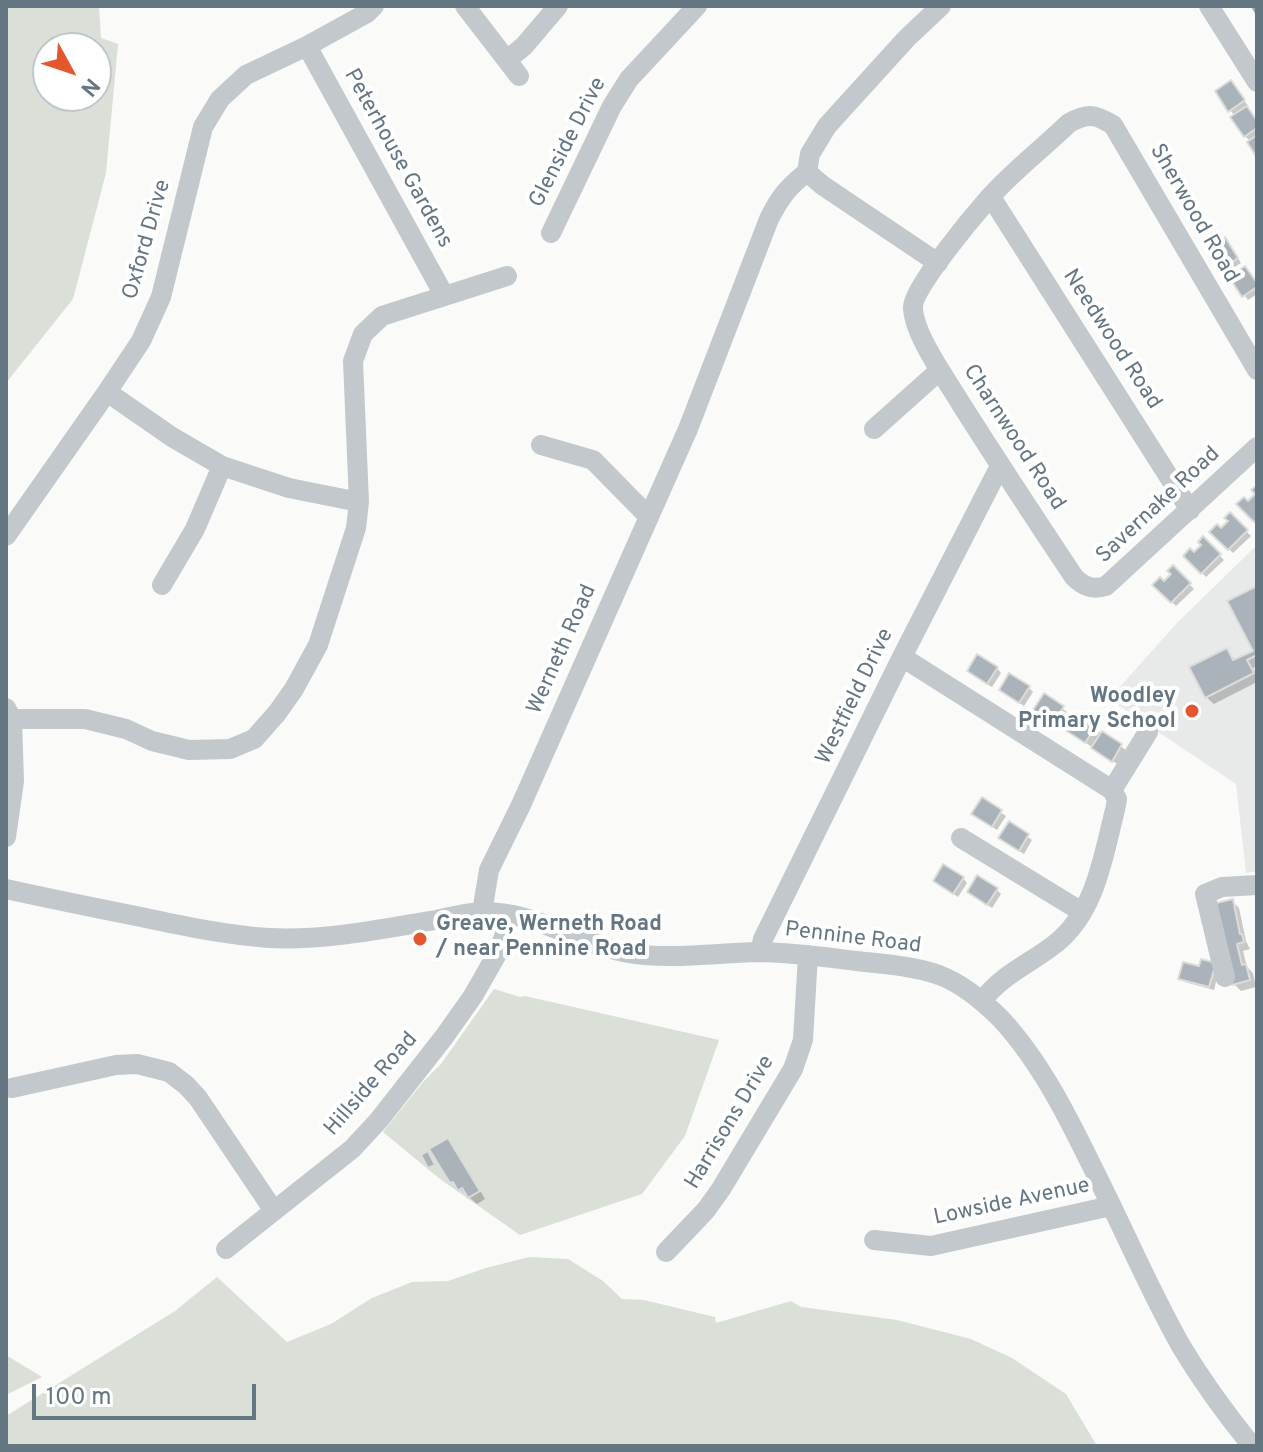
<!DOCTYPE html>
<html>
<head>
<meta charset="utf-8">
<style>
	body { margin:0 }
	#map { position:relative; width:1263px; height:1452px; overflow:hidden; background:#fafaf8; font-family:Overpass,sans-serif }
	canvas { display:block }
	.frame { position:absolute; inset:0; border:8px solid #657683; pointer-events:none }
	.north { position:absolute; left:32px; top:32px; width:80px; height:80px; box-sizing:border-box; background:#fff; border:2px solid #c1c8cd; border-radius:50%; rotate:130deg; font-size:22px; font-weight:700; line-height:32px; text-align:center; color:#657683 }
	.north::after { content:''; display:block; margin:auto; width:28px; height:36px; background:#e4572e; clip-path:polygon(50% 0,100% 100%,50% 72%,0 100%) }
	.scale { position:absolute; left:32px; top:1384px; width:224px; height:36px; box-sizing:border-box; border:4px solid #657683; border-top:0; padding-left:10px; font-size:24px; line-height:28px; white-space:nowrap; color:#657683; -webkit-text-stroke:6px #fff; paint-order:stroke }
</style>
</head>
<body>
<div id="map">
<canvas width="1263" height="1452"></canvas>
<div class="frame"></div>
<div class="north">N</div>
<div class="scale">100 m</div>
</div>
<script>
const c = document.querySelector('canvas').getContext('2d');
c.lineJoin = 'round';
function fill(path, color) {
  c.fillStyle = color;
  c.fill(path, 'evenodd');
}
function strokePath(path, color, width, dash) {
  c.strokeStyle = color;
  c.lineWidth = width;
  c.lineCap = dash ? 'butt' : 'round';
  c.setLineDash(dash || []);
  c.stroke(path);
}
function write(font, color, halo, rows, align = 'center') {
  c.font = font + ' Overpass,sans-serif';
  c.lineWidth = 8;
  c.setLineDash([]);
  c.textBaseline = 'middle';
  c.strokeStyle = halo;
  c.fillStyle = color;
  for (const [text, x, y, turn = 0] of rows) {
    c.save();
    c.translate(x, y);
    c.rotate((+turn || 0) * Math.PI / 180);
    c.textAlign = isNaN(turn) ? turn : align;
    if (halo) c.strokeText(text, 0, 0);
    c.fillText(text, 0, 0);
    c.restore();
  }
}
fill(new Path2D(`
	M1257,545V871L1246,873L1236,784L1109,699L1177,623Z`), '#e8e9e9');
fill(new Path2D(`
	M6,6H99L101,38L118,44L106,173L73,299L6,383ZM48,48H96V96H48Z
	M494,989L520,997L525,996L719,1040L685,1136L642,1194L520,1235L440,1179L383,1132L423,1082L441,1064Z
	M529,1257L568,1259L603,1281L622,1299L644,1300L715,1317L716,1323L791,1301L801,1307L897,1320L971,1339L1012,1358L1066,1394L1097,1446H6V1416L175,1311L217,1277L287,1342L331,1324L372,1298L412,1282L448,1281L486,1268Z
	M6,1355L42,1377L6,1395Z`), '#dadfd7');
fill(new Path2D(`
	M1235,87L1248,106L1245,107L1257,122V154L1251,142L1245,136L1235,116L1230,110Z
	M1229,244L1241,263L1230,270L1225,266Z
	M1231,277L1257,284V294L1248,300Z
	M1230,515L1251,536L1233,553L1212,532L1221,531L1231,521Z
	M1203,539L1224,560L1206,577L1185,556L1194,555L1204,545Z
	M1173,568L1194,589L1176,606L1155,585L1164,584L1174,574Z
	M1257,588V666L1253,668L1257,676V682L1214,704L1206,697L1227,651L1236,661L1255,652Z
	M997,668L1001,673L992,687L973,675Z
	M1029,688L1033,692L1024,706L1006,694Z
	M1044,696L1067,712L1059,726L1040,714Z
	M1076,716L1126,750L1117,764L1067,730Z
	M982,800L1006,816L997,830L974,814Z
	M1009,824L1032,840L1024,854L1005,842Z
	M963,878L967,883L958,897L940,885Z
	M997,890L1001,894L992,908L969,892Z
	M1232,901L1239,908L1246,941L1250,949L1243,951L1247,967L1253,973L1256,987L1241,991L1234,984Z
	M1200,969H1219L1214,990L1185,982L1180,978Z
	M448,1141L455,1148L485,1199L477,1204L452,1182Z`), '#0003');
const building = new Path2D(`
	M1231,80L1245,100L1228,112L1215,91Z
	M1247,106L1257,121V128L1244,137L1230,117Z
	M1257,135V158L1247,142Z
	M1225,237L1238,258L1224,267L1210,247Z
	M1245,266L1257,283V287L1242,297L1229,277Z
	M1257,485V520L1255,523L1236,504L1244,497L1248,501L1255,494L1251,490Z
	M1230,512L1248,530L1228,550L1209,532L1217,524L1221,528L1228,521L1224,518Z
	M1203,536L1221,554L1201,574L1183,556L1190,548L1194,552L1201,545L1198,542Z
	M1173,565L1191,583L1171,603L1152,585L1160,577L1164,581L1171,574L1167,571Z
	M1257,586V655L1247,660L1254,673L1205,698L1189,667L1227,648L1233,660L1253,651L1227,601Z
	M977,654L998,667L987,684L967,671Z
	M1009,673L1030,686L1019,703L999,690Z
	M1044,693L1064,706L1054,723L1033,710Z
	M1075,713L1096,726L1085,743L1065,730Z
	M1102,731L1122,744L1112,762L1091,748Z
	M982,797L1002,810L992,827L971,814Z
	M1009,821L1029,834L1019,851L998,838Z
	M943,864L964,877L953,894L933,881Z
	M977,875L998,888L987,905L967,892Z
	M1233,899L1240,934H1242L1244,942L1237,944L1242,965L1246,964L1250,980L1232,985L1212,904Z
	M1201,959L1216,963L1209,987L1178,979L1183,962L1199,966Z
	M448,1138L480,1191L468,1198L462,1188L458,1191L453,1182L450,1183L429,1149Z
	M428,1151L435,1165L428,1168L421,1155Z`);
fill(building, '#aab3b9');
strokePath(building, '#dcdcda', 2);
strokePath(new Path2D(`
	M465,6L519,76
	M1209,6L1257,82
	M307,46L444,295
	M507,60L524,46L558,6
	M807,172L822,185L938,263
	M991,197L1190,510
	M551,233L612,106L629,79L697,6
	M1257,370L1113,125C1095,114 1088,113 1069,123C1043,148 1013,171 989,198C975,214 912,289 913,307C913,334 947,380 961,404C998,462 1036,520 1074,577C1084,587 1093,590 1106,586L1257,447
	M107,392L172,437L222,466L289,488L359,502
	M874,429L940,370
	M541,445L593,460L649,517
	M6,536L107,392L141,341L161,297L203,127L220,99L246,75L307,46L367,13L374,6
	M162,585L195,529L222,466
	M902,657L1112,790
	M6,708L12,719L14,781L6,837
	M12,719H85L126,729L152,741L189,750L230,749L254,739L277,713L294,689L318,645L356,528L359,502L353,361L363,334L382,316L507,276
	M961,838L1082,912
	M6,889C51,899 96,908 141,917C183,926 226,935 269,938C325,941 381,929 436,920C451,917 466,913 481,912C533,910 578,944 628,953C671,960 714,953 757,952C790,952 823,957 856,961C883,964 913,966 939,975C963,984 983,1001 1001,1019C1050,1072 1081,1145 1113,1209C1135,1255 1156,1302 1181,1346C1202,1381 1226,1414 1252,1446
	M482,912L489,870L521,805L688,429L769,219C780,197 788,187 807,172L810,154L827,126L907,38L941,6
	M760,952L763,939L769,927L902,657L1000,466
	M1225,977L1205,894L1222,887L1257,885
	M982,1001C1001,975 1031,963 1055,944C1096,912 1103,856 1115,810L1117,799L1112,790L1148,732
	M12,1088L116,1065L137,1064L169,1072L186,1085L198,1098L274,1211
	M874,1240L931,1246L1111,1206
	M226,1249L352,1149L379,1120L444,1037L473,996L497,954L505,934V915
	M666,1252L706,1210L721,1189L793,1069L803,1040L808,955`), '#c3c8cc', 20);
strokePath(new Path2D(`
	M1253,6L1257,13`), '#a2aab0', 4, [12, 6]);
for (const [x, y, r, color] of [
	[1192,711,8,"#e4572e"],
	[420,939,8,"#e4572e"]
]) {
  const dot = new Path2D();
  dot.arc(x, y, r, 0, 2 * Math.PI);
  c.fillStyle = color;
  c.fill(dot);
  strokePath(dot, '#fff', 3);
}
write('22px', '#657683', '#fff', [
	["Glenside Drive",569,143,-63],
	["Peterhouse Gardens",397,159,61],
	["Sherwood Road",1193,214,60],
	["Oxford Drive",148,240,-74],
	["Needwood Road",1111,340,57],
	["Charnwood Road",1013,438,57],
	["Savernake Road",1159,506,-43],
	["Werneth Road",563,650,-66],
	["Westfield Drive",856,697,-64],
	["Pennine Road",853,939,7],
	["Hillside Road",372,1085,-49],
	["Harrisons Drive",731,1123,-59],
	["Lowside Avenue",1012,1203,-12]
]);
write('bold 22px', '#657683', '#fff', [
	["Woodley",1176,698],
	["Primary School",1176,723],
	["Greave, Werneth Road",436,926,"left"],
	["/ near Pennine Road",436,951,"left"]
], 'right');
</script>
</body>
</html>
